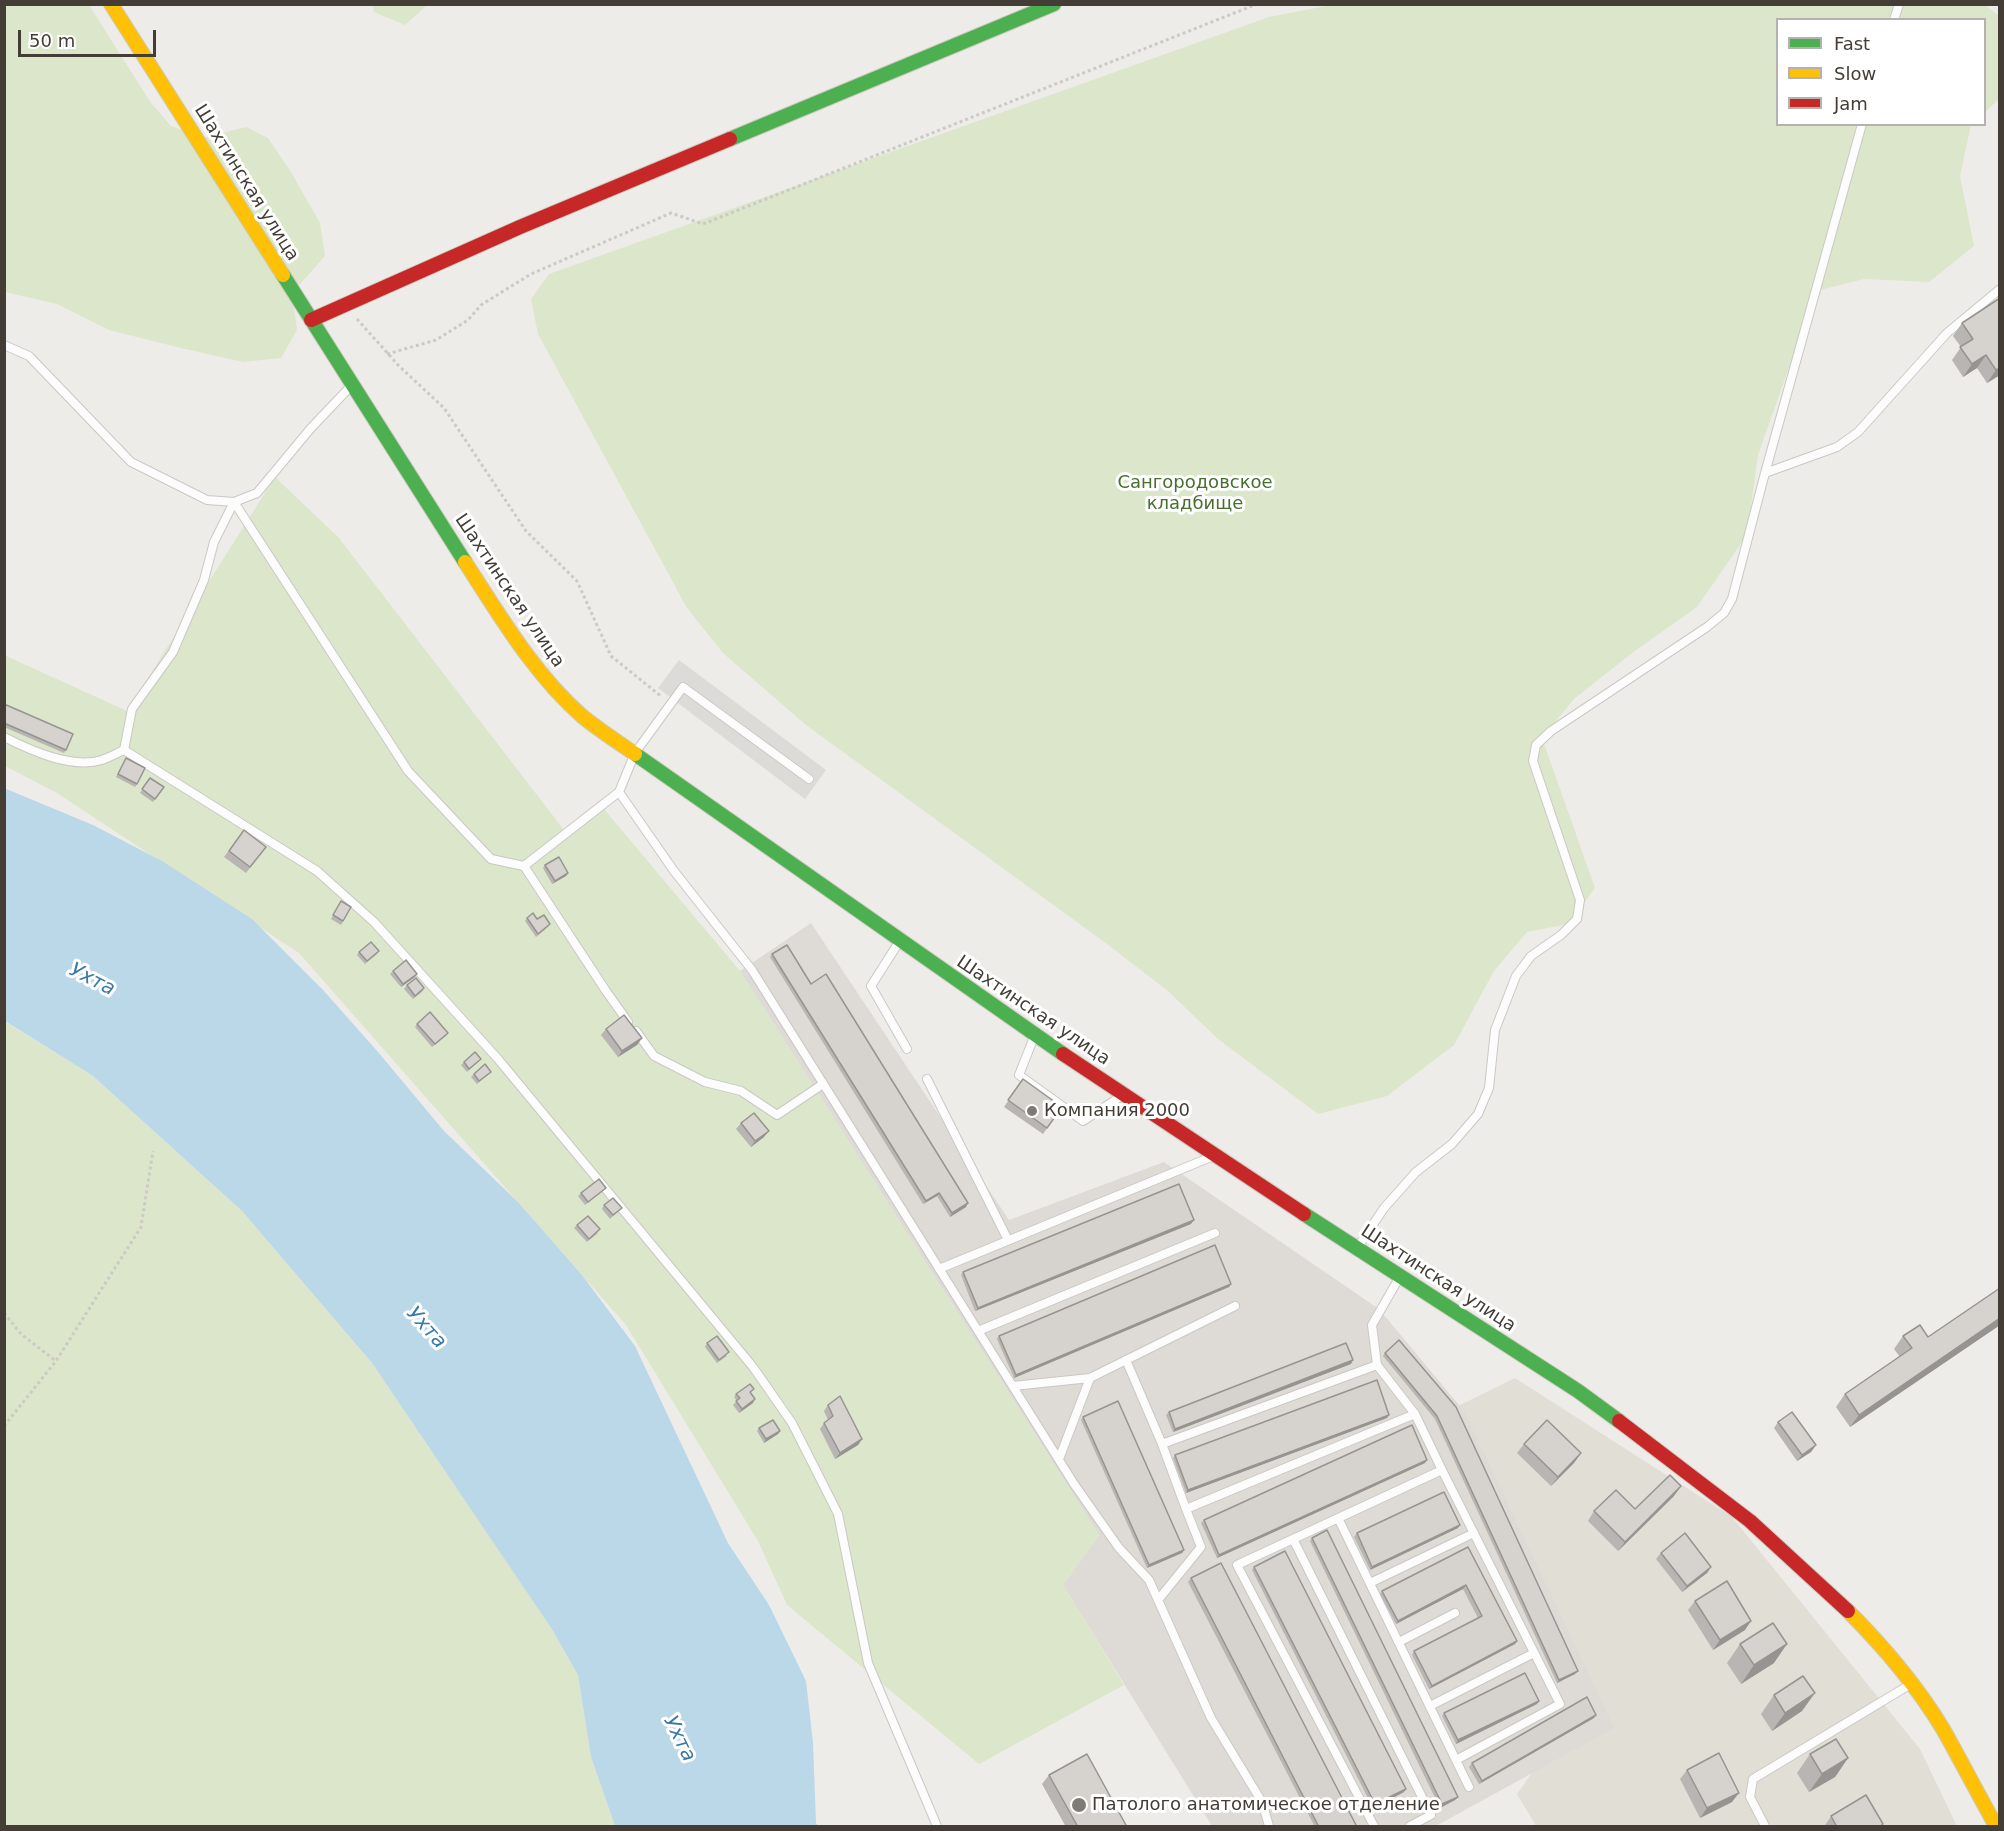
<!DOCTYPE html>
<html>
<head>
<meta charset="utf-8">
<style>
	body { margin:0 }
	#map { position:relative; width:2004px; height:1831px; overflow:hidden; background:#eeece8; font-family:"DejaVu Sans",sans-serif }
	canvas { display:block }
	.frame { position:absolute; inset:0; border:6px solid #433d35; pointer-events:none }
	.legend { position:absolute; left:1776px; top:18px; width:210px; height:108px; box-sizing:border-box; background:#fff; border:2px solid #b4b1ae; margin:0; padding:8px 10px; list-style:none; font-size:18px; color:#433d35 }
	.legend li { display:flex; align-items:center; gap:12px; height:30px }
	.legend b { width:30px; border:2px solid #b4b1ae }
	.scale { position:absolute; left:18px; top:30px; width:138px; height:27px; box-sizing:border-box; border:3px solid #433d35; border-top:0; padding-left:8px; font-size:18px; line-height:21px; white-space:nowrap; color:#433d35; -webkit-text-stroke:4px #fff; paint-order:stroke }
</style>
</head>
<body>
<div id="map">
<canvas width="2004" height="1831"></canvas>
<div class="frame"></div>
<ul class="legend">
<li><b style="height:8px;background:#4caf50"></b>Fast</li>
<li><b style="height:8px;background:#ffc107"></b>Slow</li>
<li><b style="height:8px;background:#c62828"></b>Jam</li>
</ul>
<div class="scale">50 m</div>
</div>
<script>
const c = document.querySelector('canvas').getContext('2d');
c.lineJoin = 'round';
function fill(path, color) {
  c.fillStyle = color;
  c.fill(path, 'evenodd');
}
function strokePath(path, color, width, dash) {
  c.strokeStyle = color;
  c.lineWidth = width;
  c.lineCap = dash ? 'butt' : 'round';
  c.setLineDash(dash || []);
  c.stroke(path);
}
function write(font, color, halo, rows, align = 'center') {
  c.font = font + ' "DejaVu Sans",sans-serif';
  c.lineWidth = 6;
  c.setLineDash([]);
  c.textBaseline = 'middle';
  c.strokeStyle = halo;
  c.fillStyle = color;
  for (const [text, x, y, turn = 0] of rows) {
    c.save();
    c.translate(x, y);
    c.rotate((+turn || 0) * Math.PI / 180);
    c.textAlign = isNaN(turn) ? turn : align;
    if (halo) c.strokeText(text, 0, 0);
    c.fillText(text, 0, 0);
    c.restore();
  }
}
fill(new Path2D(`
	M1515,1378L1732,1517L1920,1749L1957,1826H1536L1517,1794L1588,1692L1458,1406Z`), '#e1ded5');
fill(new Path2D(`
	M811,923L1009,1220L1164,1162L1379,1309L1464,1411L1614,1728L1436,1826H1212L1063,1585L1099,1535L740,971Z`), '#dedbd6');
fill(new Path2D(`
	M424,4L425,7L405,25L374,12L372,5Z
	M1984,4L1999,16V99L1985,112L1984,20H1778V124L1971,125L1960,176L1974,246L1929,282L1864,279L1816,291L1758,455L1747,535L1697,607L1632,653L1574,699L1542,738L1595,888L1568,924L1527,932L1494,971L1454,1045L1387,1096L1318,1114L1218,1039L1168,991L1103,941L806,725L723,653L687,608L538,334L531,299L549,274L1269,17L1331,5Z
	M5,5H89L151,103L171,126L203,138L246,127L268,138L291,172L320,223L325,256L292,293L297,330L281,358L243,362L177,347L109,330L57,304L5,292Z
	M275,477L339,538L564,830L599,803L740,971L1099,1535L1063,1585L1124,1685L979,1764L787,1605L758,1541L626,1325L299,953L57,793L5,766L4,655L127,711Z
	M4,1021L93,1076L242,1211L372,1363L553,1631L578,1675L591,1757L615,1826H5Z`), '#dce6ca');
fill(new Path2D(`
	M679,660L826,770L805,799L658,688Z`), '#dddbd8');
fill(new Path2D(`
	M4,788L93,825L162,861L252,919L323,990L378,1052L444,1131L518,1202L582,1275L635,1346L728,1543L769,1605L806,1681L813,1743L816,1823L818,1826H615L591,1757L578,1675L553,1631L372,1363L242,1211L93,1076L5,1021Z`), '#bbd8e9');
const lane = new Path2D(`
	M1894,20L1899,4
	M4,345L29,356L131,462L207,500L234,502L408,771L491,859L524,866L619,792
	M1765,473L1837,447L1858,432L1947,333L2000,289
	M4,737C32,751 71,769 102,760C110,757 117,753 124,750L317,871L374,922L498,1059L753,1367L792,1423L838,1514L868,1663L937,1826
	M124,750L132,709L173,652L204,580L214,542L234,502L257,493L311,428L351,386
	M809,779L683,687L635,753L619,792L674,871L752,970L1074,1484L1119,1548L1149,1580L1211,1718L1262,1802L1269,1826
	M524,866L606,991L628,1022
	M899,942L871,986L907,1049
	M636,1031L654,1056L705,1082L741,1091L777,1115L823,1084
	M1034,1037L1019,1075L1083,1121L1123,1095
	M927,1079L1008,1240
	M1358,1247L1384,1208L1416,1172L1452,1144L1478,1114L1489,1088L1495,1030L1516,976L1531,956L1561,935L1577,919L1580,900L1533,761L1536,745L1551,731L1707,627L1724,613L1732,599L1765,473L1862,124
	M939,1269L1211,1157
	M978,1331L1215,1233
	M1126,1360L1162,1444L1377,1365L1372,1325L1399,1278
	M1013,1386L1090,1378L1235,1306
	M1162,1444L1186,1509L1415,1414L1377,1365
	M1059,1459L1090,1378
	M1442,1470L1560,1704L1456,1760
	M1338,1518L1469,1787
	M1293,1539L1431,1815L1410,1826
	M1370,1583L1474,1533
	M1158,1600L1201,1547L1186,1509
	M1399,1642L1455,1613
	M1430,1706L1534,1653
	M1374,1826L1237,1565L1442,1470L1415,1414
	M1765,1826L1750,1797L1753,1779L1911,1684`);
const fast = new Path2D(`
	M730,139L1054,4
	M283,275L465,562
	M635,754L1063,1054
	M1304,1214L1578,1391L1619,1421`);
const slow = new Path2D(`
	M111,4L283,275
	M465,562C500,616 534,674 582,716C599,730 618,742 635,754
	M1848,1611C1883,1646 1917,1686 1943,1729C1961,1761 1978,1794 1996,1826`);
const jam = new Path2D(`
	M311,320L520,227L730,139
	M1063,1054L1304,1214
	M1619,1421L1750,1521L1848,1611`);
strokePath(lane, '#cac8c4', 10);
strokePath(fast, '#ccc9bf', 16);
strokePath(slow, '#ccc9bf', 16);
strokePath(jam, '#ccc9bf', 16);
strokePath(new Path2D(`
	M357,319L399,366L444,408L526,531L577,581L611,656L662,697
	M387,354L436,340L468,320L481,305L531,274L671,213L703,224L1257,4
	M4,1313L21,1334L56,1361
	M4,1426L56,1361L141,1227L153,1151`), '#cccac6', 3, [3, 3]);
strokePath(lane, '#fcfcfc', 8);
strokePath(fast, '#4caf50', 14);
strokePath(slow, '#ffc107', 14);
strokePath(jam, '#c62828', 14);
fill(new Path2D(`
	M2000,298V375L1987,383L1977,368L1963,377L1952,360L1961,347L1953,336L1962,323Z
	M4,704L66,750L64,753L4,727Z
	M126,758L137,784L135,787L116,777Z
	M150,778L164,787L153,802L140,793Z
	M244,830L266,847L246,873L224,857Z
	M545,865L568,873L566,876L552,884L543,868Z
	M341,901L351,907L341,925L331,919Z
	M527,918L537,919L548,927L536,937L525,921Z
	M379,951L377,954L365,964L357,955L359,952Z
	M772,954L811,984L966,1207L950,1217L937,1196L923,1204L770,957Z
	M393,971L415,977L401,987L390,974Z
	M407,985L424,988L422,992L413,999L404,989Z
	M417,1024L448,1033L446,1036L432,1047L415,1027Z
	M606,1029L642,1038L637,1045L618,1057L601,1035Z
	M464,1062H478L467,1072L461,1065Z
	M474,1074L488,1075L477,1084L471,1077Z
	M1023,1079L1062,1107L1043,1134L1004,1107Z
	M741,1123L764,1137L751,1147L736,1129Z
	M606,1188L603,1191L585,1205L578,1196L581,1193Z
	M604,1205L622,1208L610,1219L602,1209Z
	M1191,1224L975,1311L961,1275L963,1272Z
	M577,1225L598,1233L587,1242L574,1228Z
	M1231,1284L1229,1287L1014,1378L997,1339L999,1336Z
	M2000,1288V1325L1850,1427L1836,1407L1845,1394L1900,1357L1894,1349L1903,1336L1928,1337Z
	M1399,1340L1575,1674L1557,1683L1435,1419L1383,1356L1385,1353Z
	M707,1343L727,1356L717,1363L705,1347Z
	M1351,1364L1173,1432L1166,1415L1169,1412Z
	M751,1393L753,1403L739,1413L733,1405L737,1401L734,1397L736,1394Z
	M828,1405L862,1439L858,1445L835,1459L820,1429L824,1423L828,1420L824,1411Z
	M1083,1417L1184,1550L1182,1553L1147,1568L1081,1420Z
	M1387,1418L1186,1493L1173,1458L1175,1455Z
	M1778,1422L1816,1445L1811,1452L1797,1461L1774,1428Z
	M759,1428L780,1431L778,1434L764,1443L757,1431Z
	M1524,1444L1581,1453L1574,1463L1551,1486L1517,1453Z
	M1425,1463L1217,1558L1201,1523L1204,1520Z
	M1674,1496L1618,1551L1588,1521L1594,1511L1635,1509Z
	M1458,1528L1370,1570L1354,1537L1357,1533Z
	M1312,1538L1458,1797L1455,1800L1440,1808L1310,1541Z
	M1468,1547L1517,1641L1515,1644L1429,1689L1412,1655L1414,1651L1478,1618L1463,1589L1396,1624L1380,1594L1382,1591Z
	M1661,1553L1711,1567L1707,1573L1682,1592L1656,1559Z
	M1254,1567L1404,1792L1373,1808L1252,1570Z
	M1191,1578L1357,1827H1315L1188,1582Z
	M1695,1601L1745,1630L1713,1650L1688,1610Z
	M1740,1644L1774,1663L1741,1684L1727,1663Z
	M1774,1695L1802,1711L1772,1731L1761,1714Z
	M1537,1704L1456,1744L1442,1716L1444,1713Z
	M1594,1718L1479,1784L1469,1767L1472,1763Z
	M1810,1754L1848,1758L1835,1777L1809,1792L1797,1773Z
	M1687,1770L1732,1802L1700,1818L1680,1779Z
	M1049,1775L1127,1827H1066L1042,1784Z
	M1831,1816L1883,1824L1881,1827H1824Z`), '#b8b5b2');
fill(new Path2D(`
	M1986,355L1977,368L1963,377L1972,364Z
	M2000,368V375L1987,383L1996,370Z
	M568,873L566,876L552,884L555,881Z
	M417,974L415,977L401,987L403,984Z
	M642,1038L637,1045L618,1057L622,1051Z
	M769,1131L764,1137L751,1147L755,1141Z
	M939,1193L937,1196L923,1204L926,1201Z
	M968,1203L966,1207L950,1217L952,1213Z
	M1194,1220L1191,1224L975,1311L978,1308Z
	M1231,1284L1229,1287L1014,1378L1016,1375Z
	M2000,1318V1325L1850,1427L1859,1415Z
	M1353,1360L1351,1364L1173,1432L1175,1429Z
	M755,1399L753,1403L739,1413L742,1409Z
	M1389,1415L1387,1418L1186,1493L1188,1490Z
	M780,1431L778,1434L764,1443L766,1439Z
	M862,1439L858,1445L835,1459L840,1453Z
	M1816,1445L1811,1452L1797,1461L1802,1455Z
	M1581,1453L1574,1463L1551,1486L1558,1477Z
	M1427,1460L1425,1463L1217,1558L1219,1555Z
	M1681,1486L1674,1496L1618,1551L1625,1542Z
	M1460,1525L1458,1528L1370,1570L1372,1567Z
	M1184,1550L1182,1553L1147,1568L1149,1565Z
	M1711,1567L1707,1573L1682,1592L1687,1586Z
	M1466,1585L1463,1589L1396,1624L1398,1621Z
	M1751,1621L1745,1630L1713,1650L1720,1640Z
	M1517,1641L1515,1644L1429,1689L1432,1686Z
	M1787,1644L1774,1663L1741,1684L1754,1665Z
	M1578,1671L1575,1674L1557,1683L1559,1680Z
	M1815,1693L1802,1711L1772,1731L1785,1713Z
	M1539,1701L1537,1704L1456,1744L1458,1740Z
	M1596,1715L1594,1718L1479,1784L1482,1781Z
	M1848,1758L1835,1777L1809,1792L1822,1774Z
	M1406,1789L1404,1792L1373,1808L1375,1804Z
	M1739,1793L1732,1802L1700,1818L1707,1808Z
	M1458,1797L1455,1800L1440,1808L1442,1804Z`), '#969491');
const building = new Path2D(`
	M2000,298V368L1996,370L1986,355L1972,364L1960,347L1973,339L1962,323Z
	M4,704L73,734L66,750L4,723Z
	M126,758L145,768L137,784L118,774Z
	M150,778L164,787L155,799L142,789Z
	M244,830L266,847L250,867L229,851Z
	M559,857L568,873L555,881L545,865Z
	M341,901L351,907L343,921L333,915Z
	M533,913L537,919L544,915L550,924L538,934L527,918Z
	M371,942L379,951L367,961L359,952Z
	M787,945L811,984L826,974L968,1203L952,1213L939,1193L926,1201L772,954Z
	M406,960L417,974L403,984L393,971Z
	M416,978L424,988L415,996L407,985Z
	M430,1012L448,1033L435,1044L417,1024Z
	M624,1015L642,1038L622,1051L606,1029Z
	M475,1052L481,1059L469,1069L464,1062Z
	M485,1064L491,1072L479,1081L474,1074Z
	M1023,1079L1062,1107L1047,1128L1008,1100Z
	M754,1113L769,1131L755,1141L741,1123Z
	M599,1179L606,1188L588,1202L581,1193Z
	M1179,1184L1194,1220L978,1308L963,1272Z
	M613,1198L622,1208L613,1215L604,1205Z
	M588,1216L600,1229L589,1239L577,1225Z
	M1215,1245L1231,1284L1016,1375L999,1336Z
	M2000,1288V1318L1859,1415L1845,1394L1912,1348L1903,1336L1920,1325L1928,1337Z
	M717,1336L729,1352L719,1360L707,1343Z
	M1399,1340L1456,1407L1578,1671L1559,1680L1437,1416L1385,1353Z
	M1346,1343L1353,1360L1175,1429L1169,1412Z
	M1377,1380L1389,1415L1188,1490L1175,1455Z
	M750,1384L754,1389L750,1392L755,1399L742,1409L736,1401L740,1398L736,1394Z
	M840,1396L862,1439L840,1453L824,1423L833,1416L828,1405Z
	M1118,1401L1184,1550L1149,1565L1083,1417Z
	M1792,1412L1816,1445L1802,1455L1778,1422Z
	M773,1420L780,1431L766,1439L759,1428Z
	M1547,1420L1581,1453L1558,1477L1524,1444Z
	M1412,1425L1427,1460L1219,1555L1204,1520Z
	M1670,1475L1681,1486L1625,1542L1594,1511L1616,1490L1635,1509Z
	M1444,1492L1460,1525L1372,1567L1357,1533Z
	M1327,1530L1458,1797L1442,1804L1312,1538Z
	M1685,1533L1711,1567L1687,1586L1661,1553Z
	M1468,1547L1517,1641L1432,1686L1414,1651L1482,1616L1466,1585L1398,1621L1382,1591Z
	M1285,1551L1406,1789L1375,1804L1254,1567Z
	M1221,1563L1357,1827H1319L1191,1578Z
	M1727,1581L1751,1621L1720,1640L1695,1601Z
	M1773,1623L1787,1644L1754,1665L1740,1644Z
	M1525,1673L1539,1701L1458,1740L1444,1713Z
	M1803,1676L1815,1693L1785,1713L1774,1695Z
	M1587,1697L1596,1715L1482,1781L1472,1763Z
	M1836,1739L1848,1758L1822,1774L1810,1754Z
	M1719,1753L1739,1793L1707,1808L1687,1770Z
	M1087,1754L1127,1827H1078L1049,1775Z
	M1866,1795L1883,1824L1879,1827H1837L1831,1816Z`);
fill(building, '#d6d3cf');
strokePath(building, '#969491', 1.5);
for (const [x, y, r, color] of [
	[1032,1111,6,"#7f7a74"],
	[1079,1805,8,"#7f7a74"]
]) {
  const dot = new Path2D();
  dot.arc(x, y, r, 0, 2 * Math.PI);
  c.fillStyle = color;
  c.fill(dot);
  strokePath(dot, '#fff', 2);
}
write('18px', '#433d35', '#fff', [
	["Шахтинская улица",246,183,58],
	["Шахтинская улица",509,591,56],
	["Шахтинская улица",1033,1011,34],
	["Шахтинская улица",1438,1279,33]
]);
write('18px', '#486f2e', '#fff', [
	["Сангородовское",1195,483],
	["кладбище",1195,504]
]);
write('18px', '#433d35', '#fff', [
	["Компания 2000",1044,1111],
	["Патолого анатомическое отделение",1092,1805]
], 'left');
write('italic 20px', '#3879a5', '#fff', [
	["Ухта",92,980,27],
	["Ухта",426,1328,48],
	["Ухта",679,1739,64]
]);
</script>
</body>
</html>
